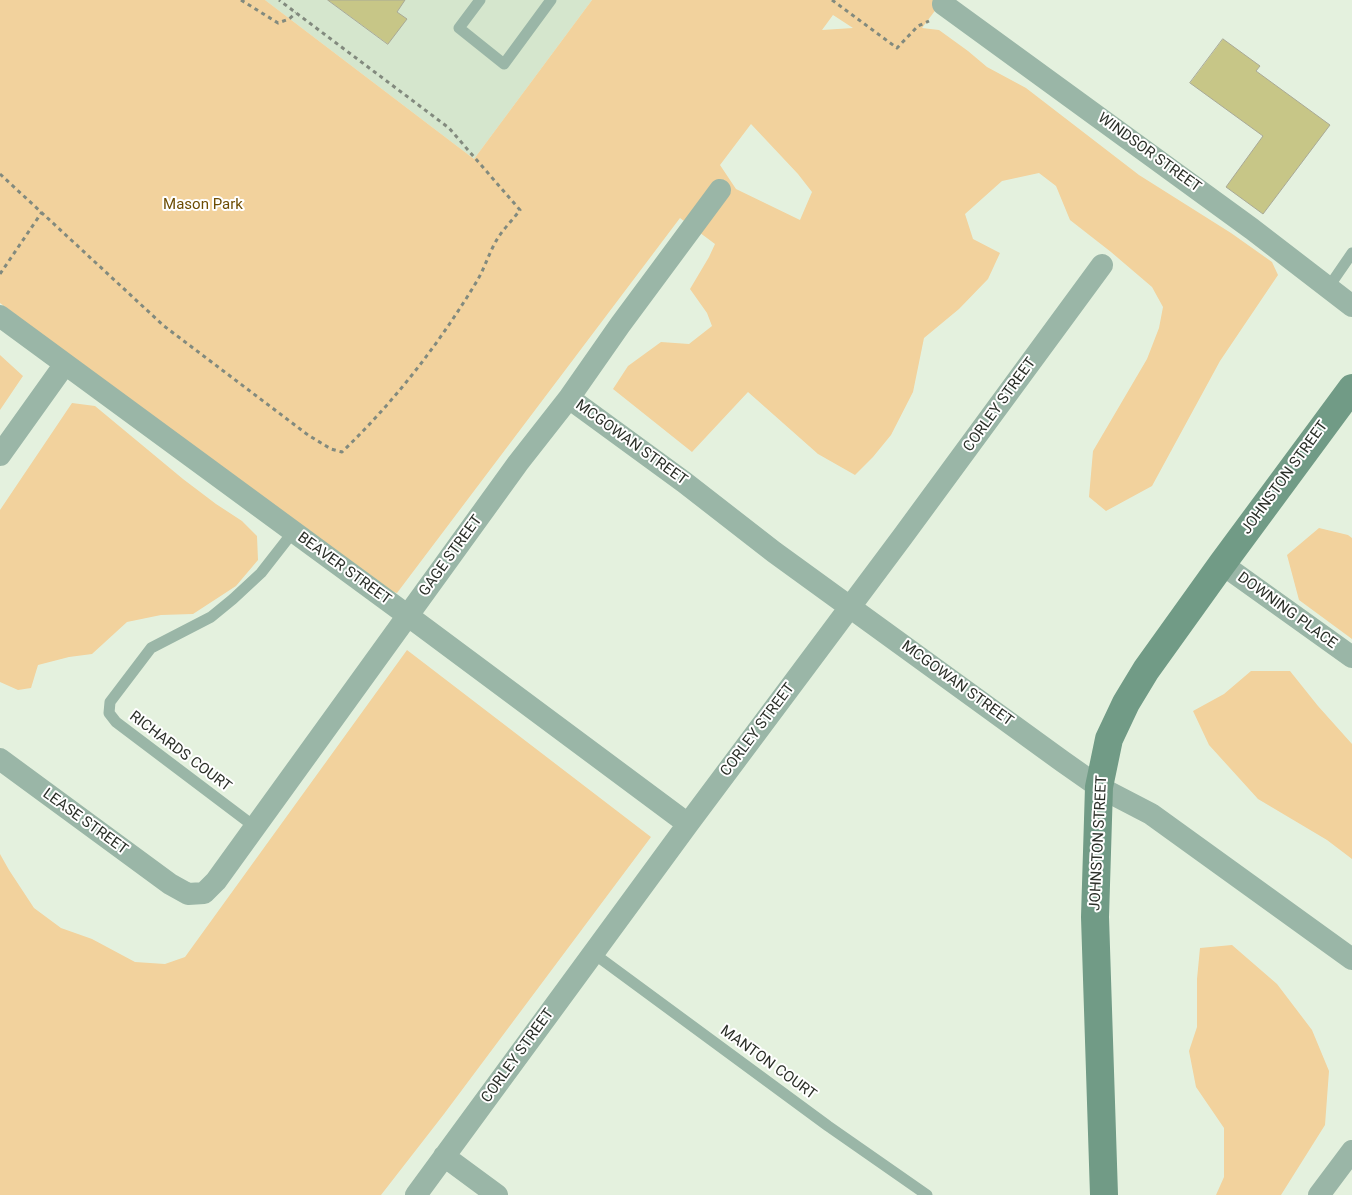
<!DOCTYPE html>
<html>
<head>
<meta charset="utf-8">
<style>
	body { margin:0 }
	canvas { display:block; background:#e4f1de }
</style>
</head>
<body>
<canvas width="1352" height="1195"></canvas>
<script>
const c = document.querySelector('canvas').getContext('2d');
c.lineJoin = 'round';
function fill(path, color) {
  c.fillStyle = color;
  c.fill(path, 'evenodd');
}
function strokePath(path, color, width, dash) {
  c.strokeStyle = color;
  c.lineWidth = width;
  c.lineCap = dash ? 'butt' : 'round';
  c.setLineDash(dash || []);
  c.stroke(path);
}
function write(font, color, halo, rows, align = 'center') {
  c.font = font + ' Roboto,sans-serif';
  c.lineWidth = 4;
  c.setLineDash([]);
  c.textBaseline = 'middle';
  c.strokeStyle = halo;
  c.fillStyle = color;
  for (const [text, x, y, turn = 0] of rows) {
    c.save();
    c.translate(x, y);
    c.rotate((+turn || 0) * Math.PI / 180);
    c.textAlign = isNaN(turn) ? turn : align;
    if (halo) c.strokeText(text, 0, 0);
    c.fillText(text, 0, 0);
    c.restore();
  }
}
fill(new Path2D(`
	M265,0H592L474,159Z`), '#d5e6cd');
fill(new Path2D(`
	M0,0H265L474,159L592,0H943L922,28L939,30L968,51L987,67L1026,88L1139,175L1231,233L1272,262L1278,275L1220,361L1152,486L1106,511L1089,497L1093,451L1147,359L1159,328L1163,307L1152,287L1111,252L1070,220L1056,186L1039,173L1002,181L965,214L973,239L1000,253L988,279L959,309L924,338L913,392L891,435L873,457L855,475L818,454L748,392L692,452L613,389L628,366L661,342L689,344L712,326L707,313L690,289L709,257L715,244L680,218L397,593L381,588L0,303ZM833,15L853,28L822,30ZM751,124L798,174L812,192L800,220L736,189L720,165Z
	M0,355L23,376L0,410Z
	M72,403L95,406L183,479L216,504L242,521L257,536L258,560L236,586L193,614L161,615L127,622L92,654L69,657L38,665L31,688L18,690L0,682V510Z
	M1319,528L1348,535L1352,538V639L1299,600L1287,555Z
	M407,650L651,837L444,1114L381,1195H0V854L9,870L34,908L61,928L92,939L135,962L165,964L185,957Z
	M1251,671H1290L1318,706L1352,744V859L1327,840L1258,799L1209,745L1193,711L1224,694Z
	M1232,945L1277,984L1312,1030L1329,1071L1325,1125L1281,1195H1216L1224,1177V1128L1196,1087L1189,1051L1197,1027V979L1200,948Z`), '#f2d29d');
const building = new Path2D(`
	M328,0H405L397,12L407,19L388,44Z
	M1223,39L1260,66L1256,71L1330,125L1263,214L1226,187L1263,136L1190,83Z`);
fill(building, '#c7c687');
strokePath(building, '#a9a996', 1);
strokePath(new Path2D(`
	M241,0L278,23L289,19L296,13
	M832,0L897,48L918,26L929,21
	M0,174L164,326L308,435L331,449L342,452C395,401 439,344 477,281C484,269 488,256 495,243C501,231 512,221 520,210L449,128L279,0
	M0,274L42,212`), '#828a7e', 3, [4, 4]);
strokePath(new Path2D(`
	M480,0L459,28L504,64L551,0
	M1328,288L1352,253
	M255,827L116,722L109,713L110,702L151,648L211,617L233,599L261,573L293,532
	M593,953L828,1126L927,1195`), '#9ab6a7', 11);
strokePath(new Path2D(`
	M943,4L1252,229L1352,306
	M0,316L407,615L688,824
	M569,398L684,482L774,552L1062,761L1099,787L1151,814L1352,959
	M0,455L65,364
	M1222,564L1352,657
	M0,759L170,884L188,894L204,893L216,881L518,463L569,398L620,325L720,190
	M444,1156L497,1195
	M416,1195L688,824L903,536L1102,265
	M1319,1195L1352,1151`), '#9ab6a7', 22);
strokePath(new Path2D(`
	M1104,1195L1095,917L1099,787L1109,739L1126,703L1146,670L1222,564L1352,388`), '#719b86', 28);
write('15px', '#2b2f28', '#fff', [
	["WINDSOR STREET",1149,153,36],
	["CORLEY STREET",1000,405,-54],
	["MCGOWAN STREET",631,443,36],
	["JOHNSTON STREET",1285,478,-54],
	["GAGE STREET",451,556,-54],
	["BEAVER STREET",344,569,36],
	["DOWNING PLACE",1287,611,36],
	["MCGOWAN STREET",957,684,36],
	["CORLEY STREET",758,730,-53],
	["RICHARDS COURT",180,752,37],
	["LEASE STREET",85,822,36],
	["JOHNSTON STREET",1099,843,-87],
	["CORLEY STREET",518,1056,-54],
	["MANTON COURT",768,1063,36]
]);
write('15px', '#6d4d04', '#fff', [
	["Mason Park",203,205]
]);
</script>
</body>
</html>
